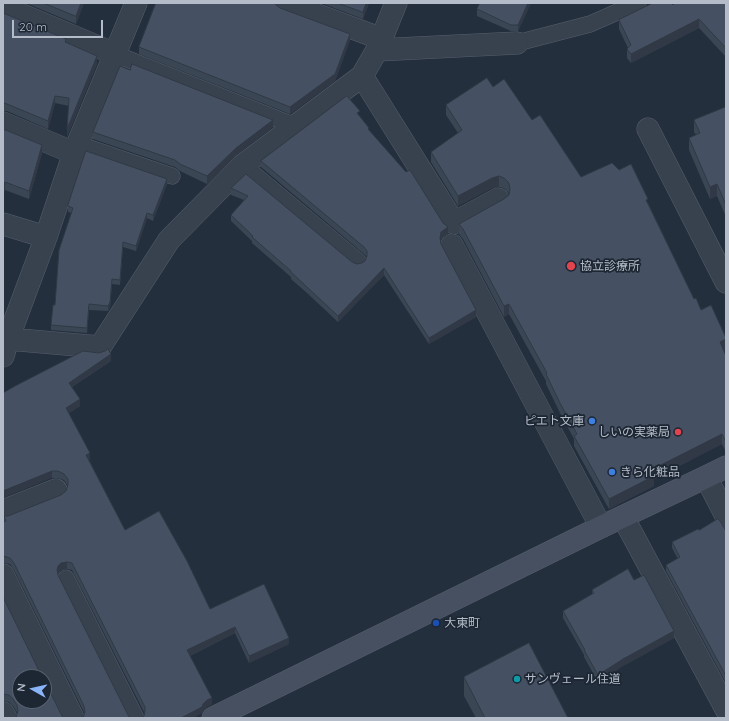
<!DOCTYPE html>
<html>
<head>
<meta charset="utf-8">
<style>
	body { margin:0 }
	#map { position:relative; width:729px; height:721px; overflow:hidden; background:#242f3e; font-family:Quicksand,sans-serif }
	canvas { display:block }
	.frame { position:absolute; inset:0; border:4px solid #b4bcc9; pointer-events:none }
	.north { position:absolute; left:12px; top:669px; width:40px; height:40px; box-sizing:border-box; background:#1d2633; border:1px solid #59626f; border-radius:50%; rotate:278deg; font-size:11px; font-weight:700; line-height:16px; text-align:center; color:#b4bcc9 }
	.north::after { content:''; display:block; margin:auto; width:14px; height:18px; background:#8ab4f8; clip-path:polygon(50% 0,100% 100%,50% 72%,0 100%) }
	.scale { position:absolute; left:12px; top:20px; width:91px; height:18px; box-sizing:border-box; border:2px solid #b4bcc9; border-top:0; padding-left:5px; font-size:12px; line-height:14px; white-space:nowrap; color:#b4bcc9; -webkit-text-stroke:3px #1d2633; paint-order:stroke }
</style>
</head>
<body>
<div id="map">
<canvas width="729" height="721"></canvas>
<div class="frame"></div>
<div class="north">N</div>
<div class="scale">20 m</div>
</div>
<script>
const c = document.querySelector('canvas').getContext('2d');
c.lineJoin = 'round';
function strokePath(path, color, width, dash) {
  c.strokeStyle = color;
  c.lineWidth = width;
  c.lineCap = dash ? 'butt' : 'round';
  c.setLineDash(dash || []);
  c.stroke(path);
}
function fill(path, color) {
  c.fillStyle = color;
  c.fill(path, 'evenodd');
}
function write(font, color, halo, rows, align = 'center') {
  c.font = font + ' Quicksand,"Noto Sans JP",sans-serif';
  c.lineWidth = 3.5;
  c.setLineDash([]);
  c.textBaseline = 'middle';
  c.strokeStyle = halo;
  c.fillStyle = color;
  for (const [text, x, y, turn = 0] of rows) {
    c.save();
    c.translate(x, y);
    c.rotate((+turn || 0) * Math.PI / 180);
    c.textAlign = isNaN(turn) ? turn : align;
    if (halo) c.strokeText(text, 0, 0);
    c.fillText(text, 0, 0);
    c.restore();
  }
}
const lane = new Path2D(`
	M517,43L590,24L638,3
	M115,54L295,126
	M78,144L172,176
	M243,165L358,261
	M66,578L136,718`);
const street = new Path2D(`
	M285,3L382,39
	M3,7L115,54
	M377,50L517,43
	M362,76L454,223L498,199
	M3,123L74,153
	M648,129L726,282
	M3,224L46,237
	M452,245L601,527
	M3,337L8,339L100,347L169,240L243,165L362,76L377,50L396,3
	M3,356L8,339L46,237L74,153L136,3
	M706,477L726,516
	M3,511L56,490
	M623,517L726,709
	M3,575L73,718
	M3,713L6,718`);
const secondary = new Path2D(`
	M213,718L601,527L706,477L726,467`);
strokePath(lane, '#565f6c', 17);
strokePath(street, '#565f6c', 23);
strokePath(secondary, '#565f6c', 23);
strokePath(lane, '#38414e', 16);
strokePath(street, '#38414e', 22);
strokePath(secondary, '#465061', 22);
fill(new Path2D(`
	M26,3H84L76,24Z
	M321,3H369L363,19Z
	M531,3L518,31H511L477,16V9Z
	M726,3V57L699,28L631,63L627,58V49L628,48L619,29V20L673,5Z
	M276,5L280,8L350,40L335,81L290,114L139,54V47Z
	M3,13L66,43L97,64L67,137L69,106L55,103L48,129L7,111H3Z
	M493,87L532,120L581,177L648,203L694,299L726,349L724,350L726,356V452L722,444L654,479V486L609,509L574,446V439L560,413L546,384V381L509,314L504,317L463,239L459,234V224L504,199L509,195V193L504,188L499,187L492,188L458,206L431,162V152L458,133L446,115V105Z
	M726,107V217L717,196L710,199L689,150V138L696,135L694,132V120Z
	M360,116L369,130L448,234L441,239L440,242L441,244L476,317L429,344L384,275L338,322L307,293L291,279V277L252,243V241L231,221V215L244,200L231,195V188L246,174L352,262L357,264L362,263L365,261L367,257L364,254L261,167V161Z
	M273,127L236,155L207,184L180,171L175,167L93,139V132Z
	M3,129L42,153L29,199L5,190Z
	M167,184L153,221L147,218L136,251L123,247L120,285L112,284L110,308L108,311L89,310L87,333L51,330V325L55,305L72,213L68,212V206Z
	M111,361L72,387L80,406L69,413L90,460H89L125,530L187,563L210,609L289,644L249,663L235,633L190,656L212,704L207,707L203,711L202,713L144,716L145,714L74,574L72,570L67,569L61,570L58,573L57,575L128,715H85L84,712L14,570L10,564L3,563V522H4V516H8L61,495L66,491L68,486L64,480L58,478H52L3,393Z
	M699,530L726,531V683L666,571V565L678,559L672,548V542Z
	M634,580L674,638L623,666L598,682L584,657V655L563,618V611L592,594V590Z
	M3,597L62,717L18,714L17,712L13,706L9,702L3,701Z
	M464,677L568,718H476L464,696Z`), '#3b4654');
fill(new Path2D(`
	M81,3H84L76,24V16Z
	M366,3H369L363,19V12Z
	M528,3H531L518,31V25Z
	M699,19V28L631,63V54Z
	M350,34V40L335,81L290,114V107Z
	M97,56V64L67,137V129Z
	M55,96V103L48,129V121Z
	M273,120V127L236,155L207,184V176L236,148Z
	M42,145V153L29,199V191Z
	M499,176V187L492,188L458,206V196L492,178Z
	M167,179V184L153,221V215Z
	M5,182V190L3,195V187Z
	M717,184V196L710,199V187Z
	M147,213V218L136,251V246Z
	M448,227V234L441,239L440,244V238L441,232Z
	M384,268V275L338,322V316Z
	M112,279L110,308L108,311V306Z
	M89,304V310L87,333V328Z
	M509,304V314L504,317V306Z
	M476,310V317L429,344V338Z
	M726,339V349L720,352V342Z
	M111,354V361L69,389V383Z
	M80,399V406L66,415V408Z
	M722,434V444L654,479V486L609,509V499L651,470Z
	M90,453V460L86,462V455Z
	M52,471V478L3,498V491Z
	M67,562V569L61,570L58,573L57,577V570L58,566L61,563Z
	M235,627V633L187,657V650Z
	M674,631V638L623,666L598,682V675L623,659Z
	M289,638V644L249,663V656Z
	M212,698V704L207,707L203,711L202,713L194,718H181L207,700Z`), '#303945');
const building = new Path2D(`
	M44,3H81L76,16Z
	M156,3H275L276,5L280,8L350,34L335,74L290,107L139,47Z
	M338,3H366L363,12Z
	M480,3H528L518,25H511L477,9Z
	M653,3H672L673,5L675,3H726V48L699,19L631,54L627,49L631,45L619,20Z
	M3,13L66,39L65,42L97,56L67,129L69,98L55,96L48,121L7,104L3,103Z
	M132,64L273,120L236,148L207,176L180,164L175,160L93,132L120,66L130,70Z
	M487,78L493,87L504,79L532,120L540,115L581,177L612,163L619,170L631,164L648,199L646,200L694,299L696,298L701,310L711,305L726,338V339L720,342L726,356V442L722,434L651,470L654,476L609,499L574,436L577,434L560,403L546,374L547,373L509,304L504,306L463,229L459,224L504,199L509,195L510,189L509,183L504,178L499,176L492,178L458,196L431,152L462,130L446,105Z
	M347,96L360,111L357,113L369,128L368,129L406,172L410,170L443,223L448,227L441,232L440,238L441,244L476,310L429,338L384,268L338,316L307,287L291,272V271L252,237L253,236L231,215L248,196L231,188L246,174L352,262L357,264L362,263L365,261L367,256V251L364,247L261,161Z
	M726,107V205L717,184L710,187L689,138L700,133L694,120Z
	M3,129L42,145L29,191L5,182L3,187Z
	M86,151L167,179L153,215L147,213L136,246L123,242L120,280L112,279L110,302L108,306L89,304L87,328L51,325L53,305H55L59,250L73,208L68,206Z
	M108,349L111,354L69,383L80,399L66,408L90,453L86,455L125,530L159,511L187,561L210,609L264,584L289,638L249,656L235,627L187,650L212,698L207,700L203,704L202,707L181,718H142L144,716L145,711V707L74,567L72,563L67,562L61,563L58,566L57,570L58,575L128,715L130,718H83L85,712L84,706L14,563L10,558L3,556V522L6,521L4,516H8L61,495L66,491L68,485V479L64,474L58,471H52L3,491V393L15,386L83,351L99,353L105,351Z
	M718,519L720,521L726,531V676L666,565L680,557L672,542L698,529L699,530Z
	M628,569L634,580L644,575L674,631L623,659L598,675L584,650H585L563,611L594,593L592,590Z
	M3,597L42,677H20V701H44V680L63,718H16L18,711L17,705L13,699L9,695L3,694Z
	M529,643L568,718H485L464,677Z`);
fill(building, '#455162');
strokePath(building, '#303945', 1);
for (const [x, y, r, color] of [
	[571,266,5,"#e0444e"],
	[592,421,4,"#3f7fe0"],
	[678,432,4,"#e0444e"],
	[612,472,4,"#3f7fe0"],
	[436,623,4,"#1a4fb4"],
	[517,679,4,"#0f9aa8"]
]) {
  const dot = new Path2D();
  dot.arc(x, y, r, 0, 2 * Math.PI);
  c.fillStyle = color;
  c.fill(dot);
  strokePath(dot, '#1d2633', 1.5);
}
write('12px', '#b4bcc9', '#1d2633', [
	["協立診療所",580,266],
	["ピエト文庫",584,421,"right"],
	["しいの実薬局",670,432,"right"],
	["きら化粧品",620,472],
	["大東町",444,623],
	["サンヴェール住道",525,679]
], 'left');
</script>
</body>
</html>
